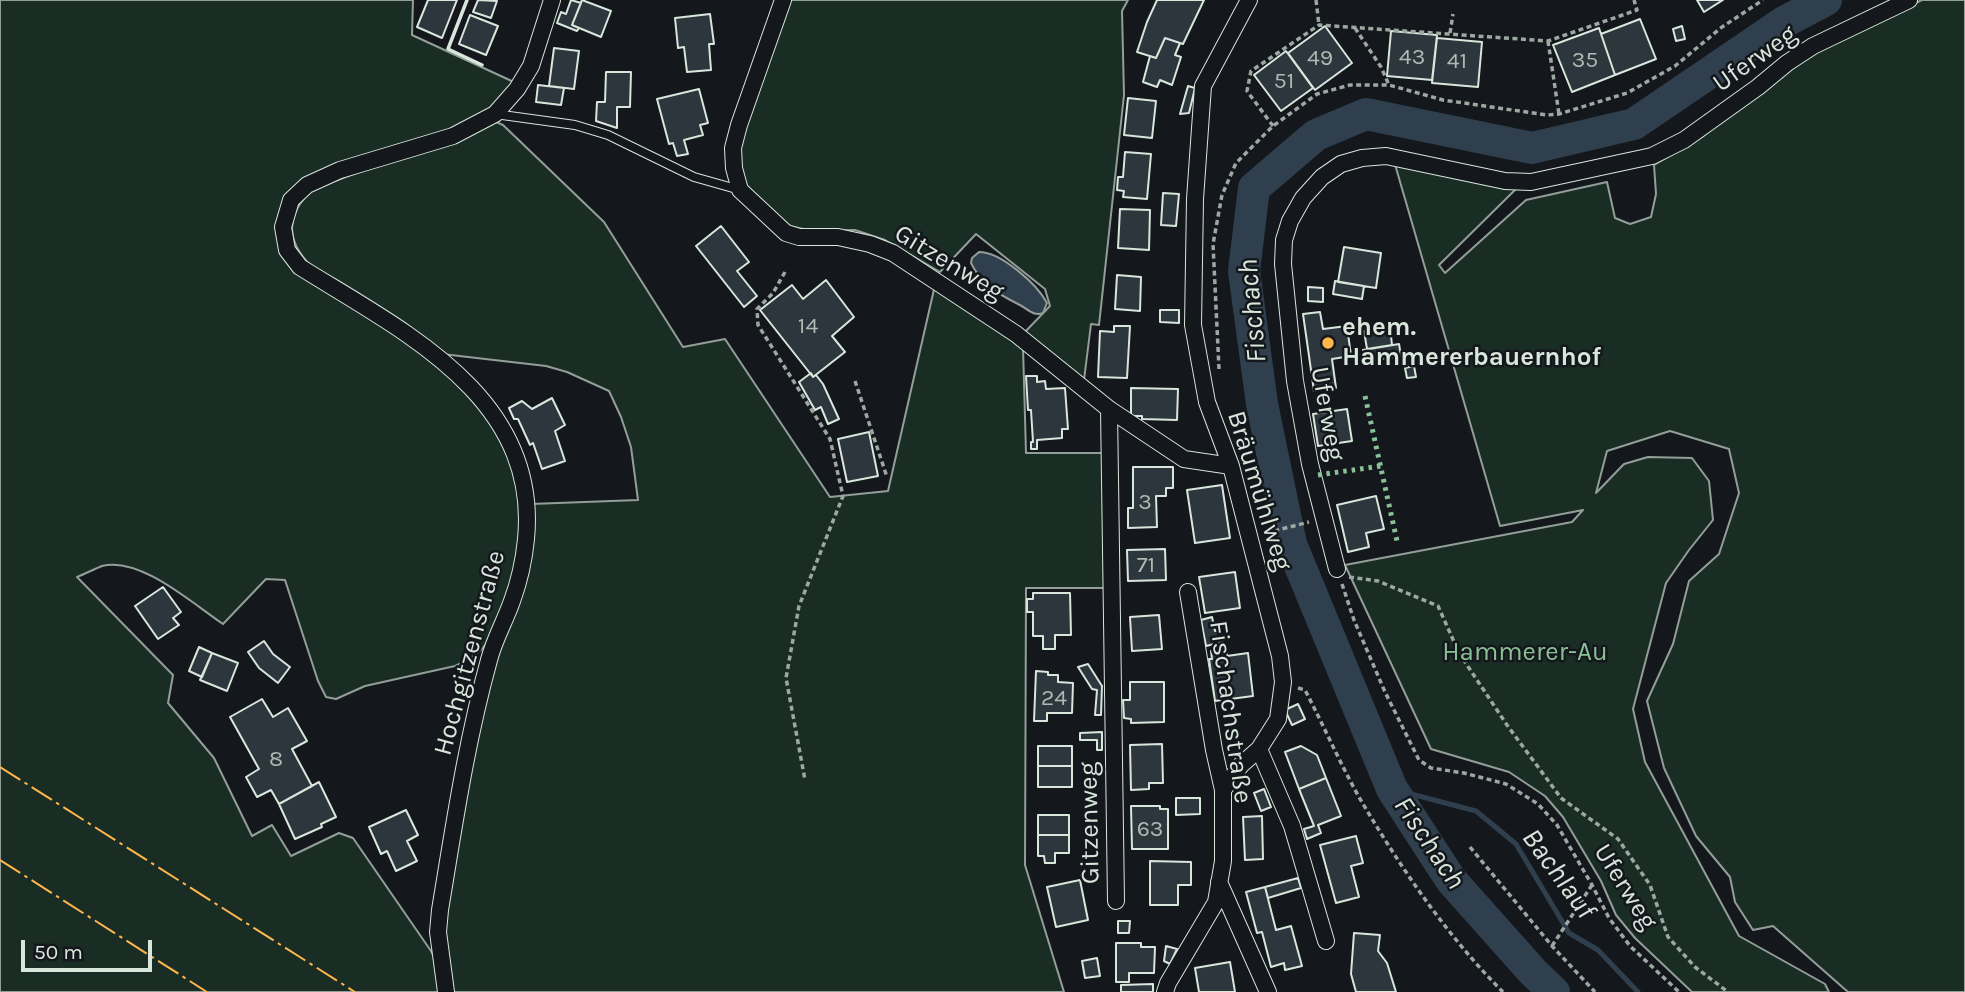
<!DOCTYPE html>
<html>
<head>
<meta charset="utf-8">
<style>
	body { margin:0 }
	#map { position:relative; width:1965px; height:992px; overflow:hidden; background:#14181c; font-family:Karla,sans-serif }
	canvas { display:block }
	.scale { position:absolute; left:21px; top:940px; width:131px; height:32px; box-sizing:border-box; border:4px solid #d8e6dc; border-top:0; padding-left:9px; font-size:21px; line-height:24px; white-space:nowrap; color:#d8e6dc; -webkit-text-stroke:5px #14181c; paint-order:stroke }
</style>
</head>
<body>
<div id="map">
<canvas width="1965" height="992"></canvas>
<div class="scale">50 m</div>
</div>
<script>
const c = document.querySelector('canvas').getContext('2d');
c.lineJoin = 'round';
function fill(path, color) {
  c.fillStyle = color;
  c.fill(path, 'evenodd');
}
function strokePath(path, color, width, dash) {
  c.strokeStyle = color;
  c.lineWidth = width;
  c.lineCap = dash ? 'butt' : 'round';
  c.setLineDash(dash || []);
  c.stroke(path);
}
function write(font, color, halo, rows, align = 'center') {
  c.font = font + ' Karla,sans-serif';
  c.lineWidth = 5;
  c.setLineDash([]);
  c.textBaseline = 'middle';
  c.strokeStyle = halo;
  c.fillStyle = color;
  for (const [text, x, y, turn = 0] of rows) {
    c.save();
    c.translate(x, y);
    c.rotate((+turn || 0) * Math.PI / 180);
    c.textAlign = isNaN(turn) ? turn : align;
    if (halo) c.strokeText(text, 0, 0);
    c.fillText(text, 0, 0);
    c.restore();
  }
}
const green = new Path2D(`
	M0,0H413L412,35L516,83L477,121L292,198L284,247L439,362L498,427L521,488L520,547L508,595L489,640L482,649L470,659L455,666L365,686L336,699L326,697L318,681L285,580L266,579L223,624C193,604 140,556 102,566C94,569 85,574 77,577L173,675L168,703L214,758L252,836L272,825L291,856L339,833L353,838L431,951L437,963L442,992H0Z
	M788,0H1128L1122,11L1124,95L1099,325L1091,324L1084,380L1023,334L1050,306L1045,289L976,234L940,272L885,240L855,230L811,231L787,225L750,193L741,179L739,138Z
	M1922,0H1965V992H1848L1773,926L1753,930L1735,902L1730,877L1696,836L1664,768L1647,701L1673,644L1689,581L1719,554L1739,493L1729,449L1670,431L1607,451L1596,493L1624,464L1648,457L1692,458L1709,481L1713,520L1689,550L1666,583L1633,709L1645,762L1739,936L1825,984L1829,992H1692L1635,938L1616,915L1601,881L1563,817L1545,796L1509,772L1431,749L1345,565L1572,522L1583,510L1500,526L1394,161L1518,187L1439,265L1445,273L1526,200L1607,182L1615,218L1630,224L1651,217L1656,194L1654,165L1702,137L1777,76L1827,45Z
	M496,122L503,125L604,222L683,347L725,339L830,497L888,491L935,285L1023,347L1026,453H1105V588H1026L1025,865L1064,992H450L442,940L468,759L531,504L638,500L631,447L621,417L609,391L567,372L546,366L442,354L311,266C285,240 286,214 313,189Z`);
fill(green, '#1a2d24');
strokePath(green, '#939e99', 2);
const water = new Path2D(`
	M979,252C1001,252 1037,284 1047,303L1043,313C1033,317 1027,308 1018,304C998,294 981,284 971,263L972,258Z`);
fill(water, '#2f3f4d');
strokePath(water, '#939e99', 2);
strokePath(new Path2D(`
	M1392,789L1476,811L1516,844L1569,933L1598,950L1638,992`), '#2f3f4d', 5);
strokePath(new Path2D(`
	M1554,992L1533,972L1451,880L1392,789L1291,544L1262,404L1244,271L1254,188L1316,135L1366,114L1532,148L1634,124L1784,22L1826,0`), '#2f3f4d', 32);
const building = new Path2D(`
	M428,0H457L442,38L417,27Z
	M478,0L497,1L491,18L473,12Z
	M571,0L581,3L572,25L579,28L577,31L557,23L561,12L566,14Z
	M582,0L611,11L601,37L572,25Z
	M1157,0H1204L1183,44L1165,38L1156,58L1137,52L1147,22Z
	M1697,0H1723L1704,12Z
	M710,14L714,44H709L711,70L687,72L684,47L678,48L675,18Z
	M470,15L498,26L486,55L459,44Z
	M1640,19L1656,59L1615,75L1601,34Z
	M1325,26L1352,63L1315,90L1288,53Z
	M1682,26L1685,39L1676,41L1673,29Z
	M1599,28L1615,75L1572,92L1553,45Z
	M1391,31L1437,35L1432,80L1387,76Z
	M1165,38L1180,43L1175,55L1181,57L1172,85L1160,80L1157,87L1143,82L1150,56L1156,58Z
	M1437,38L1482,42L1478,87L1432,83Z
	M554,48L579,51L574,89L549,86Z
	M1286,51L1313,88L1281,111L1254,75Z
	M606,72H631L630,107H617V128L596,121L597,102H605Z
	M538,85L564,88L561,105L536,102Z
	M1188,86L1195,88L1189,113L1180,114Z
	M699,89L708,123L700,125L703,135L684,140L688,154L677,156L673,143L669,144L657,99Z
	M1128,98L1156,101L1152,138L1124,135Z
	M1125,152L1151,154L1147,199L1123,197L1124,191L1117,190L1118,177H1123Z
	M1163,193L1179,194L1176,226L1161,225Z
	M1120,209L1150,210L1149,250L1118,248Z
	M721,226L749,262L737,271L757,296L744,307L696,246Z
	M1344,247L1381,253L1376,288L1338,282Z
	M1117,275L1141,277L1140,311L1115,309Z
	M826,280L854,317L832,336L845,352L813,377L760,310L792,285L803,299Z
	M1335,281L1364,286L1362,299L1333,294Z
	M1308,287L1323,288V302L1308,301Z
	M1160,310H1179V323L1160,322Z
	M1320,312L1323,329L1347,326L1351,356L1332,359L1336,388L1314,391L1303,314Z
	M1114,326H1130L1127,378L1098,377L1100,331L1114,332Z
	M1390,327L1392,345L1367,349L1364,331Z
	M1399,344L1401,356L1365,362L1363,350Z
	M1414,366L1416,377L1407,378L1405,368Z
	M811,373L813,377L816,375L823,384L839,419L828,424L821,407L815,410L799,382Z
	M1026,376H1037V382L1045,381L1046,389L1065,388L1068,429H1062V438L1037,440V449H1031V442H1033L1031,410H1028Z
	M1131,388L1178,389L1177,420L1142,419V416H1131Z
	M552,398L565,425L555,431L565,461L542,469L533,443L530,445L518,419H514L509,408L522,401L532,409Z
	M1347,409L1352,441L1318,446L1313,414Z
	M869,432L878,476L847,482L838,439Z
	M1133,467H1173V488H1166V496H1156L1157,527L1128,528V508H1133Z
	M1222,485L1230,538L1195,543L1187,490Z
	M1376,496L1384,529L1366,533L1369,547L1348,552L1337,505Z
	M1165,549L1166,580L1128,581L1127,550Z
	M1235,572L1240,608L1205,613L1199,577Z
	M163,587L181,612L173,618L179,625L158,639L135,606Z
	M1033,593H1070L1071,635H1055V649H1043V636H1033V612H1027V599H1033Z
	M1159,615L1162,649L1132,651L1130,617Z
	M1212,617L1215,631L1221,630L1223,642L1206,646L1201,620Z
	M264,641L273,654L290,667L278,683L259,668L248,652Z
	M199,647L212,653L202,677L189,671Z
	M1226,649L1227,656L1248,653L1253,696L1215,701L1209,659H1212L1211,651Z
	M212,653L238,663L227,691L200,680Z
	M1088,664L1102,686L1101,715H1095L1097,690L1092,689L1078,667Z
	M1036,671L1048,672V675H1058V682L1073,683L1072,713H1047V721H1034Z
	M1130,682H1164V722L1131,723V719L1124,718L1123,700H1130Z
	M262,699L273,717L288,708L307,741L292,749L312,786L279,804L271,790L257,797L246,777L259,769L230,717Z
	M1298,704L1305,719L1292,725L1285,710Z
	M1102,732V750H1097V740H1080V733Z
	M1162,744L1163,783H1149V789L1131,790L1130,745Z
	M1038,746H1072V766H1038Z
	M1301,746L1317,755L1326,778L1299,789L1285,752Z
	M1038,766H1072V787H1038Z
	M1326,778L1341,816L1318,825L1321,833L1307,839L1304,829L1314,826L1299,789Z
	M319,782L336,817L321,824L322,827L295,839L279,804Z
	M1264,789L1271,807L1261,811L1254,793Z
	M1176,798H1200V814L1176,815Z
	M1131,806H1160V809H1168V849H1132Z
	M406,810L418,835L407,841L417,861L396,871L387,851L381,854L369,827Z
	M1038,815H1069V835H1038Z
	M1262,816L1263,859L1245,860L1243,817Z
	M1038,835H1069V853H1055V863H1045L1044,856H1038Z
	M1356,836L1363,863L1351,866L1359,897L1336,903L1320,845Z
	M1150,861L1191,862V885H1178V905H1150Z
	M1298,878L1301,888L1268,898L1265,887Z
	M1080,880L1088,920L1056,927L1047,887Z
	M1265,887L1276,930L1291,926L1302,966L1285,970L1284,963L1271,967L1262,932L1257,933L1246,892Z
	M1118,921H1130L1129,933H1118Z
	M1354,933L1380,935L1378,951L1387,963L1396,992H1356L1351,974Z
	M1116,943H1141V947H1155L1154,973H1129V982H1116Z
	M1166,946L1177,949L1170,964L1164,961Z
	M1097,958L1100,976L1085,978L1082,961Z
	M1230,962L1235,992H1199L1195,968Z
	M1153,984V992H1121V985Z`);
fill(building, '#2c363c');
strokePath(building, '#d8e6dc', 2);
const lane = new Path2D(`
	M495,114L575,125L608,135L694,177L740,190`);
const street = new Path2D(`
	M783,0L739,125L733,148L734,168L740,190L786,233L799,237H838L870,244L893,253L1016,334L1109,409L1184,459L1231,466
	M1109,409L1116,901
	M1337,569L1310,464L1295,381L1283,264L1284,240L1290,221L1303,198L1322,177L1341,164L1362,158L1386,156L1505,181L1531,182L1652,156L1684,140L1758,87L1787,63L1813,46L1909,0
	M1259,749L1292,826L1326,941
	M1223,790L1241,765L1259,749L1278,719L1283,682L1280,656L1231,466L1207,402L1193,325L1195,199L1203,86L1249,0
	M1219,882L1268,992
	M446,992L438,932L440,910C454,826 466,743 489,660C494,640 505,621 512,601C519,582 524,560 526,539C540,396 402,331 300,267L287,250L283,227L291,200L307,185L340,170L453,136L495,114L517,89L531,66L552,0
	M1165,992L1168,983L1216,902L1223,861V790L1214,750L1188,592`);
strokePath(lane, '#d8e6dc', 10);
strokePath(street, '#d8e6dc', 18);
strokePath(new Path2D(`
	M1316,0L1319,25
	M1355,28L1381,67L1389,85
	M1450,33L1453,14
	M1548,41L1559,114
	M1273,126L1247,91L1251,71L1319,25L1548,41L1637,10L1634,0
	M785,272L773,293L757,309L758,325L830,439L843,496L799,606L786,678L805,780
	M1219,369L1213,244L1222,195L1236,163L1273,126L1317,94L1350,85H1389L1443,100L1547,115L1559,114L1627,93L1675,66L1722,27L1763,0
	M855,381L887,477
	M1266,533L1309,522
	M1349,577L1378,581L1438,606L1459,653L1507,725L1561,798L1618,839L1650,885L1668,937L1695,967L1728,992
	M1342,584L1354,620L1385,692L1419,760L1431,768L1464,773L1506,784L1538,804L1557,825L1592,885L1609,918L1630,946L1679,992
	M1298,688L1305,690C1325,728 1342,768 1363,804C1403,871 1448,937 1503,992
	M1470,847L1552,946L1595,992
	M1552,946L1592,885`), '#9da8a2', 3.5, [5, 3.5]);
strokePath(lane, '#14181c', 8);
strokePath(street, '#14181c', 16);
strokePath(new Path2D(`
	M1365,396L1397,541
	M1318,475L1381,466`), '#8ac095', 5, [3.5, 5]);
strokePath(new Path2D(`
	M467,0L448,49L482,65`), '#d8e6dc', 3.5);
strokePath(new Path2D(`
	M0,767L355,992
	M0,860L207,992`), '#ffb74d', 2, [24, 5, 3.5, 5]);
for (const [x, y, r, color] of [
	[1328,343,7,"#ffb74d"]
]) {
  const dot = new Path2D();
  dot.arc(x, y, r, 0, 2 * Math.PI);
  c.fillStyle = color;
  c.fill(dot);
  strokePath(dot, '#14181c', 2.5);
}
write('23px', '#adbab4', null, [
	["43",1412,57],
	["49",1320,58],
	["35",1585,60],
	["41",1457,61],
	["51",1284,81],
	["14",808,326],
	["3",1145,502],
	["71",1146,565],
	["24",1054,698],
	["8",276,759],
	["63",1150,829]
]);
write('26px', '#d8e6dc', '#14181c', [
	["Uferweg",1755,59,-35],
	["Gitzenweg",949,263,31],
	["Uferweg",1327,414,80],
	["Bräumühlweg",1259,491,73],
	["Hochgitzenstraße",470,653,-75],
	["Fischachstraße",1230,712,82],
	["Gitzenweg",1090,823,-91],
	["Uferweg",1625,887,58]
]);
write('bold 26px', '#d8e6dc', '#14181c', [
	["ehem.",1342,328],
	["Hammererbauernhof",1342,358]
], 'left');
write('26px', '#8ac095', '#14181c', [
	["Hammerer-Au",1525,653]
]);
write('italic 28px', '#d8e6dc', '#14181c', [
	["Fischach",1253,311,-95],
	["Fischach",1429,843,56],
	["Bachlauf",1558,874,54]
]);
</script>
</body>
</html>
